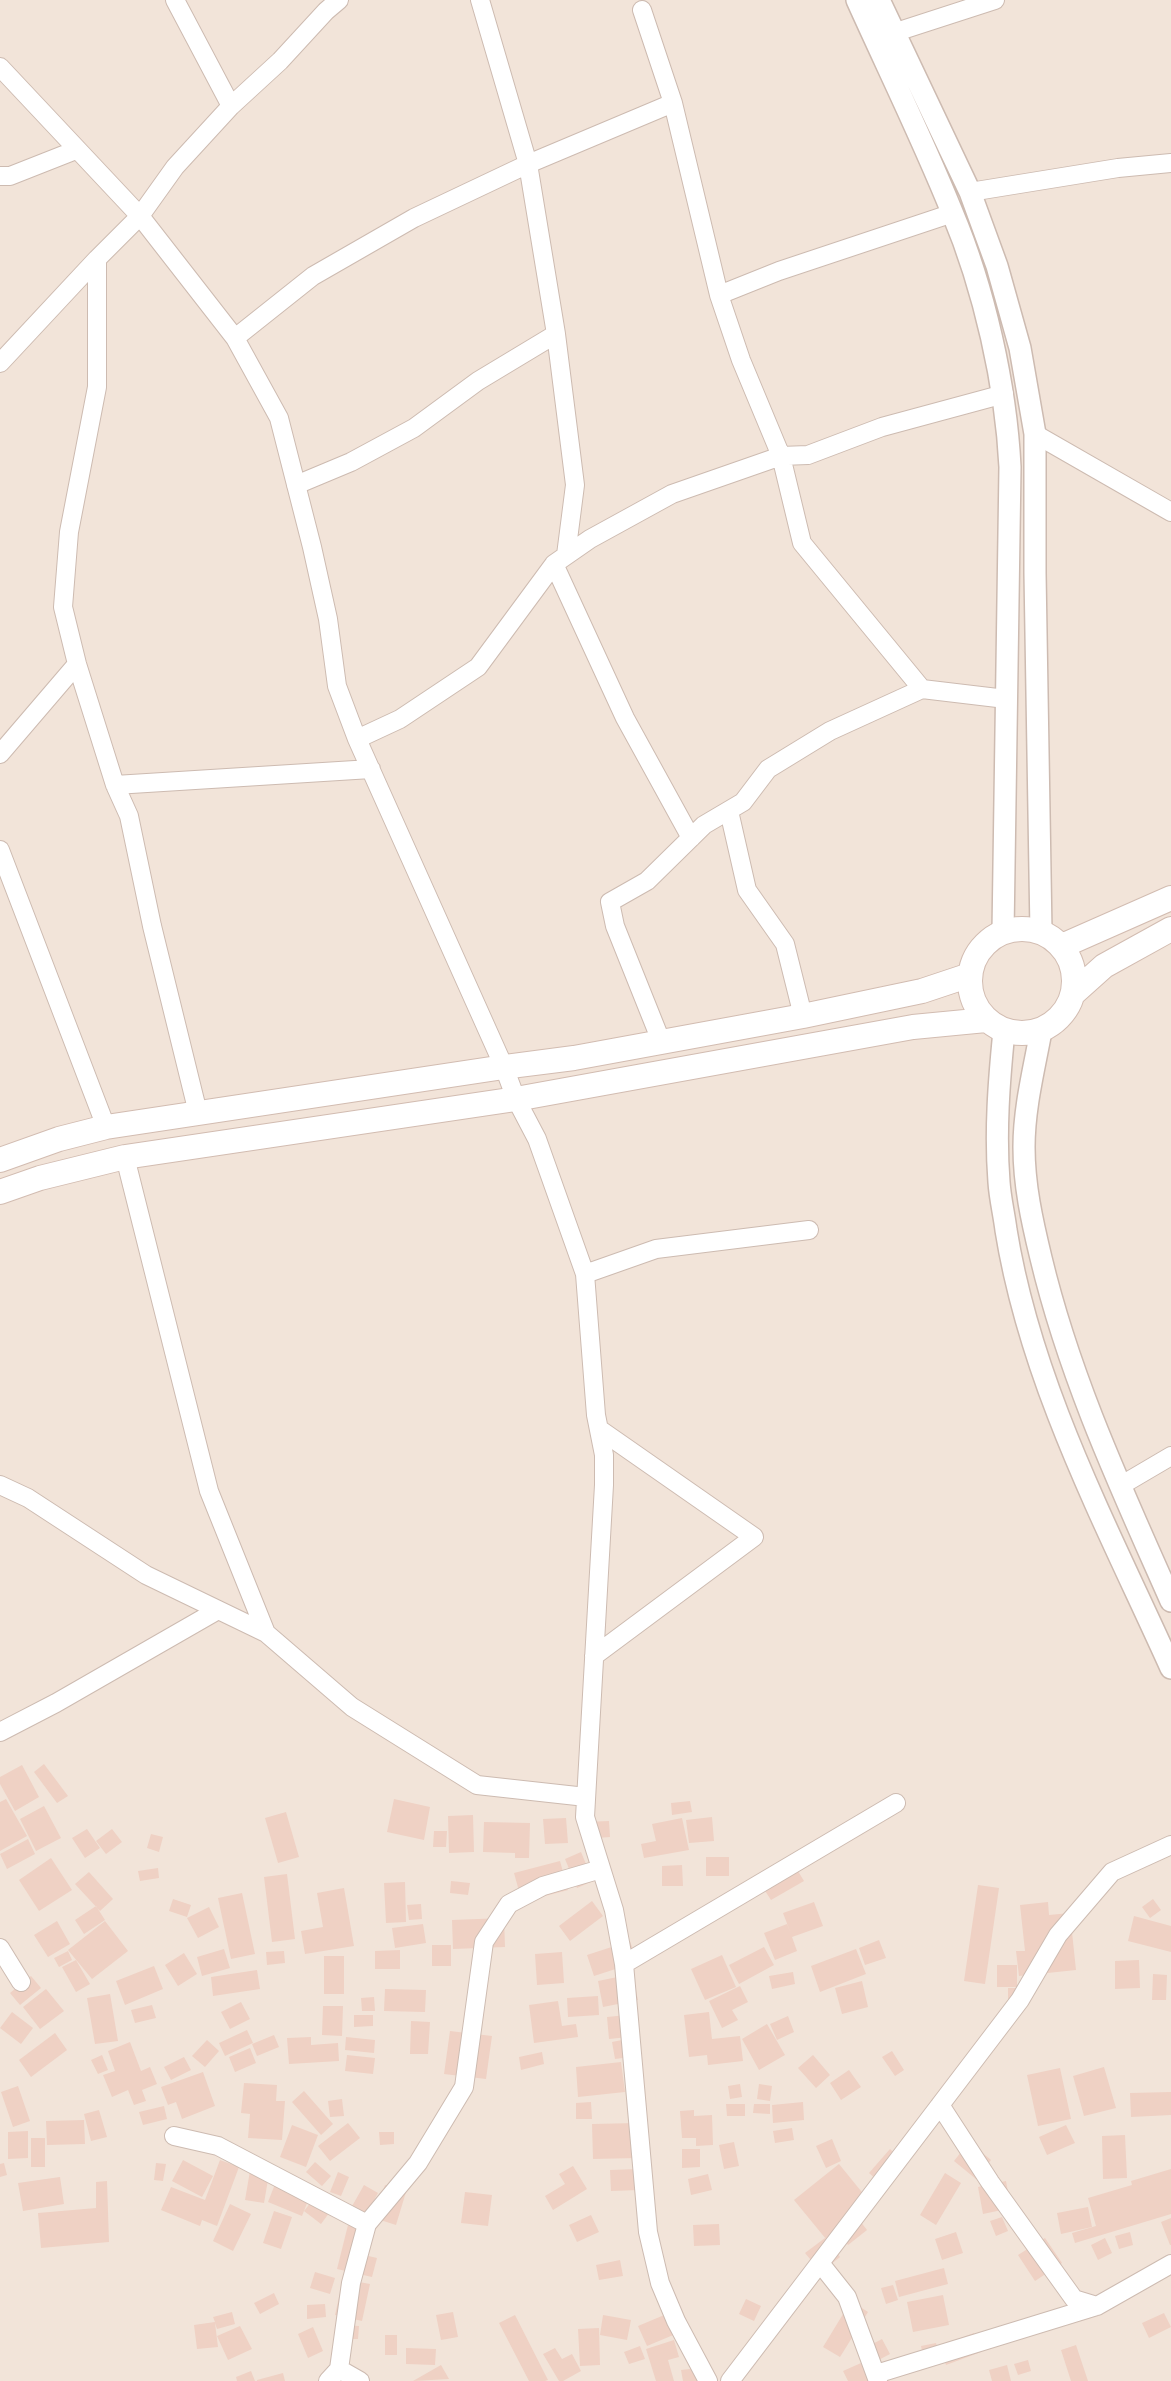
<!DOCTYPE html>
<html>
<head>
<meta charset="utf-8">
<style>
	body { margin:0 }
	canvas { display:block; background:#fbf3eb }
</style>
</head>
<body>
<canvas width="1171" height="2381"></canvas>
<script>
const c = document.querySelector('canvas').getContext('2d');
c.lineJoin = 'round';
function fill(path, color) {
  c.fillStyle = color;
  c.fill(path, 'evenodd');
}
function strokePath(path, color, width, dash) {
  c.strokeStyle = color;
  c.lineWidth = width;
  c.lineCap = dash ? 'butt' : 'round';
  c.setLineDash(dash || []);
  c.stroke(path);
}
fill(new Path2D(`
	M0,0H1171V2381H0Z`), '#f2e4d9');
fill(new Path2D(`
	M44,1764L68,1796L57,1803L34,1772Z
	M22,1765L39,1797L15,1811L0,1784V1777Z
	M6,1799L27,1836L0,1851V1802Z
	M394,1799L430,1807L424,1840L387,1832Z
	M690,1801L692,1812L672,1815L671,1803Z
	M44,1806L61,1838L36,1851L20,1819Z
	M286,1812L299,1857L278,1863L265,1818Z
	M473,1815L474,1852L449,1853L448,1816Z
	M712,1817L714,1841L689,1843L686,1820Z
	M566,1818L568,1843L545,1844L543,1819Z
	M682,1818L689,1850L644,1858L641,1844L656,1841L652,1824Z
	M609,1821L610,1837L585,1839L584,1822Z
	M484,1822L530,1823L529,1858H515V1853L483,1852Z
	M87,1829L100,1848L85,1858L72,1838Z
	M112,1829L122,1842L106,1854L96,1841Z
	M434,1831H447L446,1847H433Z
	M151,1834L163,1837L159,1852L147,1848Z
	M28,1839L35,1854L7,1869L0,1854Z
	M581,1852L593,1881L577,1888L565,1859Z
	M706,1857H729V1876H706Z
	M51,1858L72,1890L39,1911L19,1880Z
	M560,1861L568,1890L522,1902L514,1873Z
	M793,1863L804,1881L771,1900L760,1883Z
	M682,1865L683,1886H662V1866Z
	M158,1868L159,1878L140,1881L138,1871Z
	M89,1872L113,1899L100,1911L75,1884Z
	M287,1874L295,1939L272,1942L264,1877Z
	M451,1881L470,1883L468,1895L450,1893Z
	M405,1882L406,1922L386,1923L384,1883Z
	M978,1885L999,1888L985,1984L964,1981Z
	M344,1888L354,1946L305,1954L301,1931L323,1927L317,1893Z
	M242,1893L255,1954L231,1959L218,1898Z
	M173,1899L191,1905L187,1917L169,1911Z
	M1153,1899L1161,1910L1150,1918L1142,1907Z
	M592,1901L603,1916L570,1941L559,1926Z
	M814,1902L823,1926L792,1937L797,1951L775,1960L764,1933L787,1924L791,1934L783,1913Z
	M1048,1902L1049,1915L1070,1913L1076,1970L1019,1976L1016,1951H1025L1020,1905Z
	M421,1904L422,1919L409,1920L407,1905Z
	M96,1906L105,1920L84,1934L75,1920Z
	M209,1907L219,1927L198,1938L187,1918Z
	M1134,1916L1171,1926V1952L1128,1941Z
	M504,1918L505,1947L453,1949L452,1920Z
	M57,1921L70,1944L48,1957L34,1935Z
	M105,1921L128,1951L92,1979L68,1950Z
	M423,1924L426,1943L395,1948L392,1928Z
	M879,1940L886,1958L865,1965L859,1948Z
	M630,1941L637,1962L594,1976L587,1955Z
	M432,1945H451V1966H432Z
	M764,1947L774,1965L739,1984L729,1965Z
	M224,1949L230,1968L202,1976L197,1957Z
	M856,1949L866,1974L820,1992L811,1966Z
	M400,1950V1969H375V1951Z
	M68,1951L72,1960L59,1967L54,1958Z
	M284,1951L285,1963L267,1965L266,1952Z
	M562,1952L564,1983L537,1985L535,1954Z
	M184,1953L197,1974L178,1986L165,1965Z
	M722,1955L736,1987L705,2000L691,1969Z
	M324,1956H344V1994H324Z
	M76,1960L90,1984L76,1992L62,1967Z
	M1139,1960L1140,1988L1115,1989V1961Z
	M997,1965H1017V1987H997Z
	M154,1966L163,1989L125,2005L116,1981Z
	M257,1970L260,1989L213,1996L211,1977Z
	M793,1972L795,1984L772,1989L769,1976Z
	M632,1974L638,2000L603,2007L598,1981Z
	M1153,1974L1167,1975L1166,2000H1152Z
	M31,1976L41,1988L20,2005L10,1993Z
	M862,1981L868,2007L842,2014L835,1988Z
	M740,1986L748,2002L732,2010L738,2020L722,2028L709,2001Z
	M1008,1988H1020V1999L1008,2000Z
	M46,1989L64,2011L40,2029L23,2007Z
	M385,1989L426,1990L425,2012L384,2011Z
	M110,1994L118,2041L95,2044L87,1998Z
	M598,1996L599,2015L568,2017L567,1998Z
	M374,1997L375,2011H362L361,1998Z
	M558,2001L562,2026L576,2024L578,2037L534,2043L529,2005Z
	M241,2002L250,2019L230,2029L221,2012Z
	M152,2005L156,2018L135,2023L131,2010Z
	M323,2006H343L342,2036L322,2035Z
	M12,2012L33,2028L21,2044L0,2028Z
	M709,2012L712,2039L740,2036L743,2061L708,2065L707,2055L689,2057L684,2015Z
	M637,2014L638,2036L609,2039L607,2017Z
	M354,2015H373V2026L354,2027Z
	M788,2016L794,2032L777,2040L770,2024Z
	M411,2021L430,2022L428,2054H410Z
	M767,2024L785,2055L759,2070L742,2039Z
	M247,2030L253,2043L225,2056L219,2043Z
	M450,2031L492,2036L486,2079L444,2074Z
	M55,2033L67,2050L31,2077L19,2060Z
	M274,2035L279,2047L257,2056L252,2044Z
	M311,2037V2045L338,2043L339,2061L289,2064L287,2038Z
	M346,2037L375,2040L374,2053L345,2050Z
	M627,2039L630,2057L615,2059L612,2042Z
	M207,2040L219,2051L205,2067L192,2056Z
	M130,2042L141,2071L150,2067L157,2084L142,2090L146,2101L134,2105L128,2090L112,2097L103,2075L115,2071L108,2051Z
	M250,2048L256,2063L235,2072L229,2057Z
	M892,2051L904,2070L895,2076L882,2057Z
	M542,2052L544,2064L521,2070L519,2057Z
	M102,2055L108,2070L98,2074L91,2060Z
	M347,2055L375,2058L373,2074L345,2071Z
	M813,2055L830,2075L816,2088L798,2068Z
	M184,2057L191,2070L171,2080L164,2067Z
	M621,2062L625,2092L578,2097L576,2067Z
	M1104,2067L1116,2108L1084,2116L1073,2076Z
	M1060,2068L1071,2119L1038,2126L1027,2075Z
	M849,2070L861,2087L841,2100L830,2083Z
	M203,2072L215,2106L182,2119L176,2102L168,2105L161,2087Z
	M244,2083L277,2085L276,2101H285L282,2140L248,2138L250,2114L241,2113Z
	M740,2084L742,2097L730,2099L728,2086Z
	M759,2084L772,2086L770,2101L757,2099Z
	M18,2086L30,2121L13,2127L1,2092Z
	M304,2091L333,2124L321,2135L292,2102Z
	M1171,2092V2115L1131,2117L1130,2093Z
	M342,2099L344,2116L330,2117L328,2101Z
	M591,2102L592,2119H576V2103Z
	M803,2102L804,2120L773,2123L772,2105Z
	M726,2104H745V2116H727Z
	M754,2104H770V2114L753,2113Z
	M164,2106L167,2119L143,2125L139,2112Z
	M99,2110L107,2137L91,2141L84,2114Z
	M694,2110V2116L712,2115L713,2145L696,2146V2138H682L680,2111Z
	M84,2120L85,2144L47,2145L46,2121Z
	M348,2123L360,2138L330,2161L318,2146Z
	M636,2123L637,2158L593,2159L592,2124Z
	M292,2125L318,2135L306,2167L280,2157Z
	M1066,2125L1075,2143L1047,2155L1039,2137Z
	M792,2128L794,2140L775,2143L773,2131Z
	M28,2131V2158L8,2159V2132Z
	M379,2132H394V2144L380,2145Z
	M1125,2135L1127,2178L1103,2179L1102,2136Z
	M31,2138H45V2167H31Z
	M832,2139L841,2161L826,2168L816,2146Z
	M734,2142L739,2166L724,2169L719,2145Z
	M969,2142L991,2160L976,2179L954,2161Z
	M682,2149H700V2167L682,2168Z
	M890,2149L906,2164L885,2187L869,2173Z
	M183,2160L213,2176L202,2197L172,2181Z
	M220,2160L239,2167L217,2226L202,2220L200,2226L161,2210L171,2187L205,2200Z
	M315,2162L331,2176L322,2186L306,2172Z
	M4,2163L7,2175L0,2177V2164Z
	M156,2163L166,2164L163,2181L154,2180Z
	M839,2164L865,2196L850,2208L867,2230L848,2245L837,2230L826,2239L794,2200Z
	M573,2166L587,2189L553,2210L545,2196L565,2184L559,2174Z
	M639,2169L640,2190L611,2191L610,2170Z
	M1171,2169V2214L1075,2243L1072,2233L1096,2226L1088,2198L1132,2185L1131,2181Z
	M250,2171L269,2174L264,2203L245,2200Z
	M338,2172L349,2177L341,2196L330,2192Z
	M945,2173L961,2183L936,2225L920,2215Z
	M708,2174L712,2190L691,2195L688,2179Z
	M60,2177L64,2204L23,2211L18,2183Z
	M277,2179L311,2193L302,2216L268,2202Z
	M107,2181L109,2242L41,2248L38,2213L96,2208V2182Z
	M1006,2181L1011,2208L983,2214L978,2187Z
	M364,2185L378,2193L365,2216L351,2208Z
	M385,2185L406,2192L396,2225L374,2218Z
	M465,2192L492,2195L488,2226L461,2223Z
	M315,2197L332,2209L321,2224L304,2211Z
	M230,2204L251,2214L233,2251L213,2241Z
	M1088,2207L1092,2227L1061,2234L1057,2213Z
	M274,2211L292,2217L281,2249L263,2243Z
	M591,2215L599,2232L577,2242L569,2225Z
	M1002,2217L1008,2231L996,2236L990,2221Z
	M1171,2218V2245H1170L1161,2222Z
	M719,2224L720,2245L694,2246L693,2225Z
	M348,2225L366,2229L360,2254L377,2258L372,2277L337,2269Z
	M956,2232L963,2253L942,2260L935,2239Z
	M1130,2232L1133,2245L1119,2249L1115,2236Z
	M825,2238L840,2257L821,2272L805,2253Z
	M1045,2238L1062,2263L1035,2281L1018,2255Z
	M1105,2238L1112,2253L1098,2260L1091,2245Z
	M620,2260L623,2276L599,2280L596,2265Z
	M944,2268L948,2284L899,2297L895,2281Z
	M315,2272L335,2278L330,2294L310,2288Z
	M343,2279L370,2284L362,2321L335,2315Z
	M893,2285L898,2300L886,2304L881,2288Z
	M274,2293L279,2304L260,2314L254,2303Z
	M943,2295L949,2325L913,2332L907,2302Z
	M746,2299L761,2306L754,2321L739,2314Z
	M851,2301L868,2312L840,2357L823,2347Z
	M325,2304L326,2317L307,2319V2305Z
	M681,2308L690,2328L647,2346L638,2326Z
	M232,2312L235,2324L217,2329L215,2323L218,2347L197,2349L194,2325L215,2322L213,2317Z
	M453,2312L458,2337L441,2340L436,2315Z
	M1164,2313L1171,2327L1149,2338L1142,2323Z
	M515,2315L548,2380L545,2381H529L499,2323Z
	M603,2315L631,2320L627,2340L600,2335Z
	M341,2325L359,2326L358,2339H341Z
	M240,2326L252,2349L228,2360L217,2336Z
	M313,2327L323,2351L308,2358L298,2334Z
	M599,2328L600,2365L580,2366L578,2329Z
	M974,2333L981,2352L946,2365L939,2346Z
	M385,2335H397V2355H385Z
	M882,2339L890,2354L867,2366L859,2351Z
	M674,2340L679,2357L668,2360L674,2381H656L646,2349Z
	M936,2343L941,2361L925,2365L921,2346Z
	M1076,2345L1088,2381H1071L1061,2350Z
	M640,2346L645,2359L629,2364L624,2352Z
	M406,2348L436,2349L435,2365L406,2364Z
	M555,2348L562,2359L572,2354L581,2371L563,2381H559L543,2354Z
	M1028,2360L1031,2371L1018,2375L1014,2364Z
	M861,2363L870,2381H848L843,2371Z
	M441,2365L449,2379L413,2381Z
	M1007,2365L1011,2381H992L989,2370Z
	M699,2368L701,2381H683L681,2370Z
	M251,2371L255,2381H237L236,2377Z
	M283,2373L285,2381H257V2380Z`), '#efd1c4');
const minor = new Path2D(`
	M175,0L231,106
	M480,0L528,164L556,334L575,485L566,555
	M642,10L673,103L719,295L741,360L781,456L802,543L922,689L1006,699
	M893,33L995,0
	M0,67L140,216L235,338L279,418L312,547L328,619L337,686L357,739L504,1067L516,1099L537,1139L585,1274L596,1415L604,1455V1485L585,1817L614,1910L624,1964L648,2232L660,2283L676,2321L708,2381
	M0,176H10L76,150
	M970,192L1118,168L1171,163
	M97,259V387L69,532L63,607L77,664L115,785L129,816L152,926L198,1113
	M719,295L779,271L953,213
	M235,338L313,276L414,218L528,164L673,103
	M0,363L97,259L140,216L175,167L231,106L280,61L326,11L339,0
	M1035,434L1171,512
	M296,485L351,462L414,428L478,381L556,334
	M554,564L625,718L691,838
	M357,739L400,719L478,667L554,564L590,539L672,494L781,456L808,455L882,427L1004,394
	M0,754L77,664
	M115,785L371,769
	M729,811L747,890L785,944L803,1016
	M0,850L106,1127
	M661,1041L615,926L610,902L647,881L704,825L743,802L768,769L830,731L922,689
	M125,1157L209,1491L266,1633
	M585,1274L656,1249L809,1230
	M0,1485L28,1498L146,1575L266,1633L352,1707L477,1785L586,1797
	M1120,1486L1171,1456
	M594,1656L754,1537L599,1429
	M0,1732L56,1703L218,1610
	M0,1948L21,1982
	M624,1964L896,1803
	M940,2105L990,2182L1074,2299L1097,2306
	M174,2136L218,2146L367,2224
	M820,2263L847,2297L878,2381
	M339,2369L351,2283L367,2224L418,2163L464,2087L484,1942L509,1904L543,1886L601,1869
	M876,2374L1097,2306L1171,2264
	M328,2381L339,2369L360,2381
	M730,2381L1020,2000L1058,1935L1112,1872L1171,1845`);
const tertiary = new Path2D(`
	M857,0C889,71 923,140 952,212C984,288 1006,385 1010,467L1003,932
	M879,0L970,192L997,266L1020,348L1035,434V573L1041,932
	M1004,1031C999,1081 995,1132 999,1182C1000,1198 1004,1214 1006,1230C1031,1385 1107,1526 1171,1668
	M1041,1031C1034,1069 1024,1108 1024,1147C1024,1185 1032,1221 1041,1258C1070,1379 1121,1488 1171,1601`);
const secondary = new Path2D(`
	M970 981a52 52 0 1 1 104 0a52 52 0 1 1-104 0Z
	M1062,946L1171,898
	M1075,992L1104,966L1171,929
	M0,1160L59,1139L106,1127L504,1067L574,1058L803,1016L922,991L970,975
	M0,1192L40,1178L125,1157L516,1099L913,1027L986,1020`);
strokePath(minor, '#cdbbb1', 20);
strokePath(tertiary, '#cdbbb1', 24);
strokePath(secondary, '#d2bcb1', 26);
strokePath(minor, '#fff', 18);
strokePath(tertiary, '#fff', 21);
strokePath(secondary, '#fff', 24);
</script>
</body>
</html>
